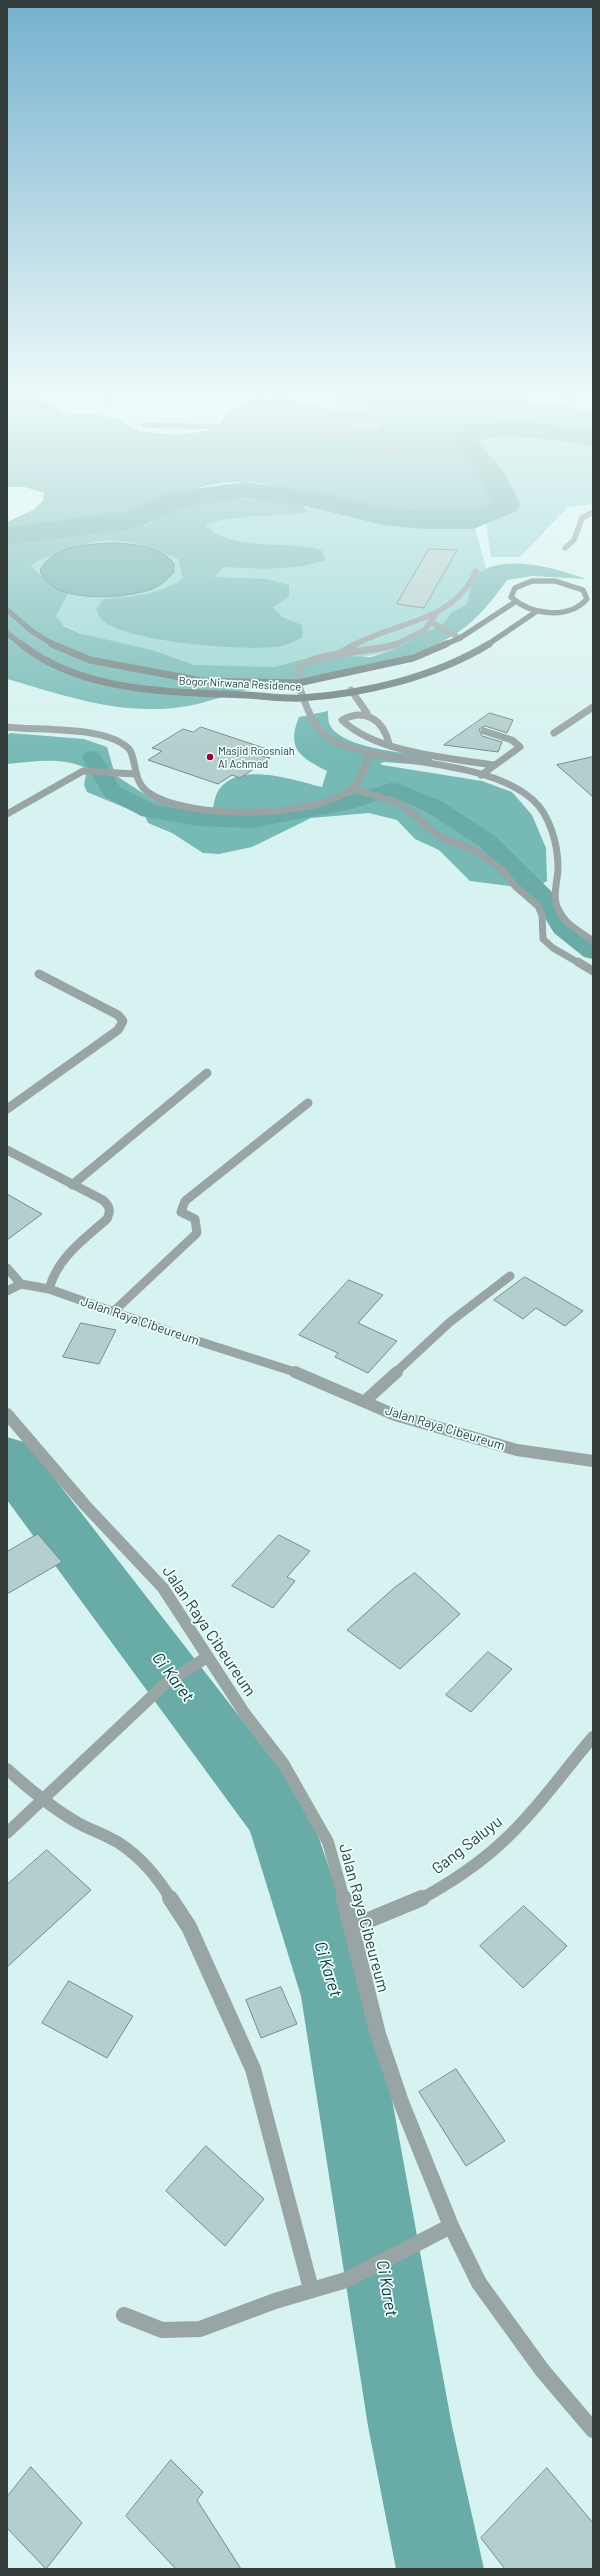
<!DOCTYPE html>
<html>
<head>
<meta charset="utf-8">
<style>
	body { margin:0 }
	#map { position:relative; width:600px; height:2576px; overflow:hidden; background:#d7f3f1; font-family:Barlow,sans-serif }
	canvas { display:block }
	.frame { position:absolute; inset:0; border:8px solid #313c3b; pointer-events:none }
</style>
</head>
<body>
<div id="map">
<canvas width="600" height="2576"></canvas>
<div class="frame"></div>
</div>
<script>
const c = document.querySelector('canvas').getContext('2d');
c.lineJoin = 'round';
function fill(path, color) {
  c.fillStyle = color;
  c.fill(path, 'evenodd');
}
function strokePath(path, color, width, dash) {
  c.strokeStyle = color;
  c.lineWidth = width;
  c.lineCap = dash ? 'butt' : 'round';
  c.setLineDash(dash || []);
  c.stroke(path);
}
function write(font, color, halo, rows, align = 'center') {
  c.font = font + ' Barlow,sans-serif';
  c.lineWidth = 3.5;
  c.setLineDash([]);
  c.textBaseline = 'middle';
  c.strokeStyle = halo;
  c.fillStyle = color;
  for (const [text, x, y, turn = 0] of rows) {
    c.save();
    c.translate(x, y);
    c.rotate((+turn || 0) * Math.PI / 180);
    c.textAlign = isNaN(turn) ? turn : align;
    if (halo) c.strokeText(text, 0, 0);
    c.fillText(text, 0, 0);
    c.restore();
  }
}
fill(new Path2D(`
	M544,422L593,432V504L568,507L520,557H491L476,457L480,427Z
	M265,493L375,515L473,520L494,598L407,648L286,673L140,662L29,608L7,547L177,501Z`), '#9ad5d2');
fill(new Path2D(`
	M7,397H39L62,413L102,415L119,419L138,431L177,435L219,429L225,415L248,400L284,398L339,411L365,400L387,397H522L532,401L593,412V432C550,435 504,420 462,436L464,445L498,480L494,499L489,508C459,516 431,522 399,519C369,516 342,503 314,496C294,490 271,484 251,482C208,480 164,496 127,517L128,527L149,524L172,507L190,502L234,498L301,503L307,512C274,518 237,513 205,525C231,552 286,540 321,550L326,560C291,571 260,569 224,567L214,577L267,579L289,585V597L273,607L282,617L302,625L303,637C296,640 288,645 281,646C248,652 125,642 102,620C99,618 98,613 96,609L103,599C131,596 161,596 183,578L178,559C130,538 105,533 55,554C44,559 42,557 31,566L50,586L68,593L56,616L64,626L82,634L152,650L194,665L275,667L319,655L371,657L393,650L444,623L451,613L467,604C470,594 471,579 479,573C505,553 559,569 586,579L532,576L507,580C494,598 478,619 460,631C399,672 309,673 239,692C207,701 189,709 154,709C103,710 56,693 7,679V522L33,510L43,501L44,493L25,487H7Z
	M328,711C328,714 328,719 329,723C338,748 405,753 428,756L436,763L434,766L385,762L380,763L382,765L482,781L512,792L532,815L546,848L547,881L533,889L470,881L439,850L415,839L397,820L369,813L311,818L252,847L219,854L203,853L172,833L148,823L145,816L87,792L84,785L87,769C64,756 32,762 7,764V735L10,733L84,739L107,747L115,775L152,799L179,807L213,808C214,803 215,797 217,793C235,759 294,780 322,787L327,771C300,757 286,749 299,717Z`), '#76b9b5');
const water = new Path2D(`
	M113,543C136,544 158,546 174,563V572C167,580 161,585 152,589C126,599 48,605 40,570C54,545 88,544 113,543Z`);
fill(water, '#68aba7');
strokePath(water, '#588a87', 1);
fill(new Path2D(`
	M92,751L99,753L120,787L155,805L198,812L251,814L348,796L391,783L399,784L441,801L495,836L551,891L571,924L593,940V959L584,957L554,933L534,900L479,846L425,811L390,796L352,809L251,828L198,826L141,816L104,796L82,757L85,753Z`), '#68aba7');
fill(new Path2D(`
	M523,421L593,430V446C570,443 495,429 478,442L504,472L521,505L517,511L473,529H425L383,525L306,506L245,498L191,505L133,529L7,545V527L127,512L175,491L245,482L306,490L383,507L425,511H469L491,502L478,475L450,441L468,424Z
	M7,1437L27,1443L302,1797L312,1818L373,1996L452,2426L484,2569H396L368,2426L301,1996L250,1831L7,1500Z`), '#68aba7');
const building = new Path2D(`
	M336,397H363L373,413L346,415Z
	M378,421L383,429L355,431L351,423Z
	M429,549L457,550L424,608L397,604Z
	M490,713L513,720L507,733L485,726L479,729L482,736L502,742L498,752L444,745Z
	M201,727L270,750L262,756L270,758L240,778L232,775L218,784L148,760L162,751L152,748L183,729L193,732Z
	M593,757V797L557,765Z
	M7,1194L42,1214L7,1240Z
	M525,1277L583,1311L565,1326L536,1308L523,1319L494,1300Z
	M349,1280L383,1295L358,1323L397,1341L368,1373L335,1357L338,1353L299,1335Z
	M81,1323L116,1330L99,1364L63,1357Z
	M38,1534L62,1562L7,1594V1552Z
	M279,1535L310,1551L287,1577L295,1581L273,1608L232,1586Z
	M415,1573L460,1614L400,1669L347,1630L394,1588Z
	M488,1652L512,1669L471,1712L446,1695Z
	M47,1850L91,1890L7,1967V1885Z
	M524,1906L567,1946L523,1988L480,1946Z
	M69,1981L133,2016L107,2058L42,2023Z
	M281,1987L297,2024L261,2038L246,2000Z
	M456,2069L505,2141L466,2166L419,2092Z
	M206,2146L264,2199L225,2246L166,2191Z
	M171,2460L203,2492L197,2500L241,2569H176L126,2516Z
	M31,2467L82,2523L46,2569L7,2528V2497Z
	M547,2468L593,2523V2569H505L481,2538Z`);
fill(building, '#b3cecc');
strokePath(building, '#728c8a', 1);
strokePath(new Path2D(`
	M565,548L574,540L582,518L593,512
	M433,623L460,638
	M354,645C398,621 454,622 476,571
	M395,645L425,630L436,614`), '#99a5a4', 5.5);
strokePath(new Path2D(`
	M340,653L356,644
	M298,683L299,668C313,651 373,653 397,644
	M351,690L367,713
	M7,727C38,731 108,725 130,750C137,764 133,782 149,793C187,820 317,819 352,788C362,780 365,764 370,753
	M389,744C383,719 365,708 342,720C376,753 449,758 494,765`), '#99a5a4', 7);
strokePath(new Path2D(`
	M108,397L110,403
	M320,409L327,420
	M312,422L323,432L343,433L376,442L398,456
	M144,425L268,428L327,420L411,415L468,406H560L574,403V398L568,397`), '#99a5a4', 5.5);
strokePath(new Path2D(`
	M298,683C304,700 310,721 324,734C336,745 355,749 371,753C420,764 495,766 533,800C550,815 558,845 558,867C558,882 551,897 559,911C566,925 581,932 593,941
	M554,733L593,707
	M481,775L520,747L512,740L484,731
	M353,789L393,801L406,808L440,837L476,851L502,870L515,886L538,906L542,915L543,939L553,948L579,963
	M7,814L83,771L135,774`), '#99a5a4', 7);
strokePath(new Path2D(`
	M578,962L593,971
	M7,1109L118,1030L123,1021L118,1015L39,974
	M7,1150L103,1200C110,1207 111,1210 107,1219C83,1240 58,1257 49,1289
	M72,1185L207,1073
	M7,1268L21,1284
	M7,1291L21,1284L49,1289L179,1335L298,1373
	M113,1312L197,1233L195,1219L181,1212L185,1201L308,1103
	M395,1373L450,1322L510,1276`), '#99a5a4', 9);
strokePath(new Path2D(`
	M295,1372L395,1415L517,1450L593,1461
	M365,1401L397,1372
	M7,1414L85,1505L163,1588L245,1714L283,1763L328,1842L344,1899
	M7,1769C29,1789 52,1808 78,1823C91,1830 106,1835 119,1843C142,1858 157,1877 171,1899
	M7,1833L164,1685L207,1657
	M421,1899C448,1884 475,1867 499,1845C534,1814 562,1773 593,1737`), '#99a5a4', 12);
strokePath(new Path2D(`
	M170,1898L189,1927L253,2069L311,2289
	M344,1898L378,2034L401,2102L451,2226L479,2283L542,2370L593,2430
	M352,1927L422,1898
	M124,2315L162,2330L200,2329L275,2301L346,2280L451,2226`), '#99a5a4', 16);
strokePath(new Path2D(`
	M532,581H555L583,590L587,599C568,620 531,615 511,597L515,588Z
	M7,610L33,632L54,645
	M7,633L22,645
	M444,645L460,638L515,602
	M487,645L537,611`), '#728382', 5.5);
strokePath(new Path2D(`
	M21,644C82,693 172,692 247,695C265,696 283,699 301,698C364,694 435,677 489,644
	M52,644L90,660L202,681L298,683L413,658L446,644`), '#728382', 7);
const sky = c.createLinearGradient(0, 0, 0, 757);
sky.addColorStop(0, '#75b0ce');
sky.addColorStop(0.52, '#edfaf9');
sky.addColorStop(1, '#edfaf900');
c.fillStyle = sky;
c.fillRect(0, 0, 600, 757);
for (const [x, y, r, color] of [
	[210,757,4,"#a0013b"]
]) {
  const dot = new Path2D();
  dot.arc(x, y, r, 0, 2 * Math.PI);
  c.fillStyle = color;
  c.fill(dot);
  strokePath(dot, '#e8fffd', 1.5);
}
write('11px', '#313c3b', '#e8fffd', [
	["Bogor Nirwana Residence",240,684,3]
]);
write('11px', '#313c3b', '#e8fffd', [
	["Masjid Roosniah",218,751],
	["Al Achmad",218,764]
], 'left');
write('13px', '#313c3b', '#e8fffd', [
	["Jalan Raya Cibeureum",140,1321,19],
	["Jalan Raya Cibeureum",445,1428,17]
]);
write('16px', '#313c3b', '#e8fffd', [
	["Jalan Raya Cibeureum",209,1631,56],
	["Gang Saluyu",467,1845,-38],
	["Jalan Raya Cibeureum",364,1918,75]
]);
write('italic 17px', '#103231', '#e8fffd', [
	["Ci Karet",173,1677,53],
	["Ci Karet",328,1969,73],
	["Ci Karet",387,2288,80]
]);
</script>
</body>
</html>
